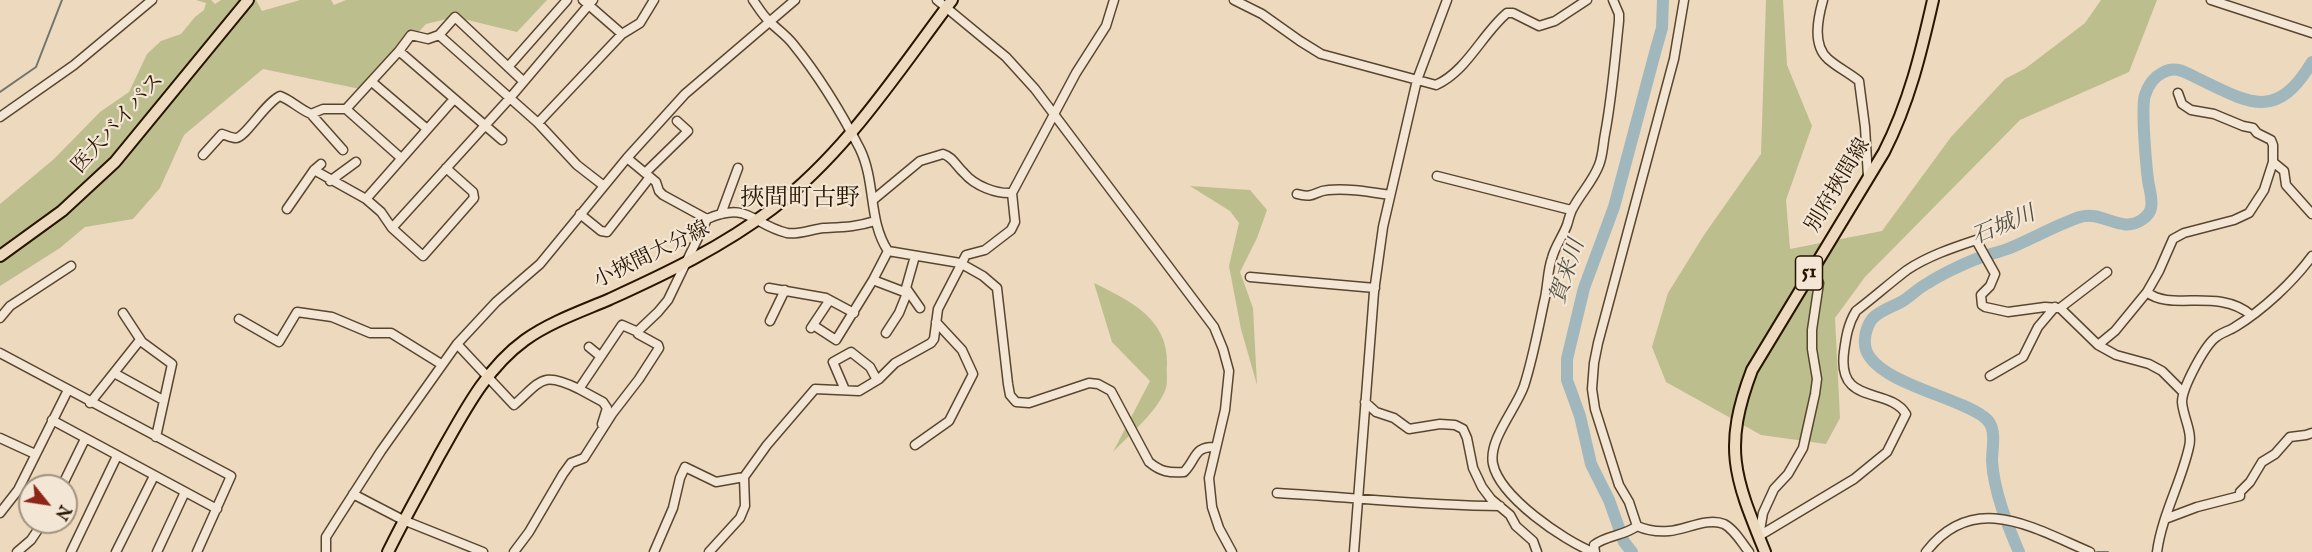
<!DOCTYPE html>
<html>
<head>
<meta charset="utf-8">
<style>
	body { margin:0 }
	#map { position:relative; width:2312px; height:552px; overflow:hidden; background:#edd9bd; font-family:"IM FELL English",serif }
	canvas { display:block }
	.north { position:absolute; left:18px; top:474px; width:60px; height:60px; box-sizing:border-box; background:#f3e6d4; border:2px solid #a2927f; border-radius:50%; rotate:120deg; font-size:16px; font-weight:700; line-height:24px; text-align:center; color:#281500 }
	.north::after { content:''; display:block; margin:auto; width:21px; height:27px; background:#8f2418; clip-path:polygon(50% 0,100% 100%,50% 72%,0 100%) }
</style>
</head>
<body>
<div id="map">
<canvas width="2312" height="552"></canvas>
<div class="north">N</div>
</div>
<script>
const c = document.querySelector('canvas').getContext('2d');
c.lineJoin = 'round';
function fill(path, color) {
  c.fillStyle = color;
  c.fill(path, 'evenodd');
}
function strokePath(path, color, width, dash) {
  c.strokeStyle = color;
  c.lineWidth = width;
  c.lineCap = dash ? 'butt' : 'round';
  c.setLineDash(dash || []);
  c.stroke(path);
}
function write(font, color, halo, rows, align = 'center') {
  c.font = font + ' "IM FELL English","Noto Serif JP",serif';
  c.lineWidth = 4.5;
  c.setLineDash([]);
  c.textBaseline = 'middle';
  c.strokeStyle = halo;
  c.fillStyle = color;
  for (const [text, x, y, turn = 0] of rows) {
    c.save();
    c.translate(x, y);
    c.rotate((+turn || 0) * Math.PI / 180);
    c.textAlign = isNaN(turn) ? turn : align;
    if (halo) c.strokeText(text, 0, 0);
    c.fillText(text, 0, 0);
    c.restore();
  }
}
fill(new Path2D(`
	M196,0H211L215,4L221,0H256L262,11L300,0H331L334,5L346,0H547L517,32L455,17L426,24L365,90L263,69L184,135L160,188L133,219L85,227L60,248L0,286V204L54,159L100,112L129,92L147,54L161,41L181,34L195,17L204,10L206,3Z
	M1766,0H1783L1787,65L1812,126L1786,200L1790,249L1882,231L1951,137L2005,79L2026,68L2085,23L2101,0H2157L2129,72L2020,120L1865,277L1835,318L1840,418L1826,444L1761,435L1666,382L1652,347L1668,293L1704,235L1761,154Z
	M1190,186L1250,190L1267,210L1257,238L1240,272L1253,308L1257,385L1241,329L1229,266L1239,223L1230,211Z
	M1094,283C1130,301 1168,318 1167,364C1166,371 1168,381 1166,388C1159,410 1129,435 1113,452L1150,381L1112,342Z`), '#bcbe8e');
strokePath(new Path2D(`
	M0,92L36,67L62,0
	M2097,552H2108`), '#707671', 2);
strokePath(new Path2D(`
	M1632,552L1624,542L1609,500L1591,464L1580,416L1567,380V359L1584,288L1614,207L1656,49L1662,28L1663,0
	M2019,552C2007,524 1994,492 1992,461C1992,446 1998,427 1984,417C1956,396 1878,383 1866,350C1863,340 1866,327 1872,319C1879,311 1892,307 1901,302C1910,297 1918,288 1928,283C1940,275 1965,263 1979,258C1989,254 2000,252 2010,248C2034,238 2056,225 2080,217C2103,210 2121,235 2143,219C2147,216 2150,213 2151,208C2153,199 2149,188 2148,180C2146,164 2141,107 2145,95C2148,86 2154,77 2162,73C2175,65 2185,72 2197,78C2249,103 2276,122 2312,62`), '#a0b7bd', 12);
const minor = new Path2D(`
	M583,0L622,34
	M753,0C758,7 763,16 770,22C778,30 786,35 793,44C819,76 841,112 860,149C876,182 868,221 888,251L960,263L983,276L997,288L1008,384L1010,395L1016,402L1029,403L1089,383L1098,384L1111,391L1149,462C1161,472 1169,473 1184,472C1197,459 1193,446 1216,447
	M937,0L1006,57L1035,89L1214,327L1223,349L1229,371L1225,410L1209,478L1212,507L1219,528L1232,552
	M1234,0L1262,14L1300,41L1321,54L1436,85C1467,71 1482,34 1507,13H1513L1539,26L1555,21L1587,0
	M1684,0L1674,59L1598,343L1594,363L1592,389L1595,409L1619,485L1629,502L1637,526C1646,530 1658,532 1669,531C1685,530 1708,517 1724,524C1734,529 1742,543 1749,552
	M1823,0C1818,18 1812,45 1828,59C1837,67 1849,73 1859,81L1865,127L1868,177
	M2211,0L2312,33
	M439,35L455,17L523,81
	M399,51L411,35L428,39L439,35L538,123L577,165L604,186
	M508,67L567,0
	M372,82L427,129
	M346,109L401,158
	M311,114L343,150
	M0,117L74,65L152,0
	M538,123L622,34L640,23L654,0
	M203,155L222,134C226,135 231,138 236,138C246,137 265,103 280,96C291,100 299,109 311,114L323,109H346L399,51L502,140
	M627,158L656,182L659,191L663,195L707,219
	M2273,162L2284,171L2286,185L2312,214
	M314,170L366,199L381,212L392,228L423,256L474,198L473,192L446,168
	M645,173L688,131L677,121
	M1437,176L1571,210
	M330,181L356,162
	M1297,194C1315,199 1314,191 1328,190C1348,188 1370,192 1390,195
	M366,199L454,99
	M873,200L920,161L943,154C953,157 956,166 964,173C975,186 996,194 1012,193
	M287,209L314,170L321,164
	M580,214L601,231L607,232L650,177
	M721,214L738,168
	M392,228L510,98L593,0
	M915,256L906,288L920,308
	M1250,277L1375,288
	M873,280L907,293L899,313L886,333
	M769,288L826,298L854,313
	M2147,292C2170,312 2218,287 2251,315
	M2060,308L2107,272
	M123,313L142,342L172,364L156,437
	M0,318L10,306L71,266
	M239,319L279,342L297,312L332,317L370,333H391L441,364
	M770,321L785,290
	M813,325L836,340L873,280L888,251
	M811,328L829,301
	M457,344L514,405C542,380 542,371 579,389L622,325L638,332
	M2098,345L2115,331L2147,292L2159,271L2173,239L2184,233L2234,220L2249,213L2264,190L2273,162V145L2271,140L2257,133L2253,128L2243,126L2214,114L2191,110L2182,104L2178,93
	M589,347L600,356
	M0,353L231,476L197,552
	M114,373L163,400
	M1990,376L2023,357L2038,327L2055,307
	M579,389L603,402L607,408L602,424
	M845,390L833,362L851,352L870,367L877,380
	M1365,402L1376,412L1394,418L1409,429L1440,424L1455,425L1463,429L1467,438L1473,468L1482,487L1491,499L1510,515L1516,526L1533,541L1537,552
	M90,403L140,340
	M52,420L217,509
	M0,438L35,454
	M915,445L949,421L973,374L962,350L936,322
	M62,486L85,439
	M1277,493C1352,497 1426,506 1500,506
	M353,494L403,520L483,552
	M0,513L18,490L68,390
	M2165,519L2197,507L2240,496V492L2250,482L2262,462L2275,454L2290,437L2306,435L2312,433
	M1759,536L1854,479L1887,452L1906,414C1889,386 1837,407 1844,352C1846,337 1848,324 1856,311C1873,298 1890,283 1907,270C1928,256 1952,248 1976,240L1995,274L1990,286L1981,295L1982,305L1985,307L2008,312L2045,307L2060,308L2098,345L2116,355L2149,364L2162,371L2183,392
	M1759,536L1763,513L1774,489L1788,474L1803,448L1815,394L1817,379L1812,349V330L1819,283L1812,269
	M17,552L31,540L43,522
	M71,552L117,456
	M116,552L154,476
	M157,552L185,492
	M326,552V537L338,518L381,451L457,344L496,302L540,264L627,158L685,94L795,0
	M514,552L529,532L563,474L571,463L584,458L612,414L639,379L659,348L658,345L638,334V331L658,312L668,300L707,219C749,201 751,224 787,233C799,235 812,229 824,228C844,227 856,227 875,221
	M654,552L673,508L680,478L685,467L716,482L744,477
	M709,552L740,518L745,506L744,477L767,445L815,389L859,391L879,379L895,363L931,343L934,339L938,309L966,255L985,250L1011,230L1015,222L1012,193L1076,73L1106,26L1114,0
	M1354,552L1374,292L1383,227L1417,80L1447,0
	M1593,552C1563,540 1500,497 1493,464C1488,440 1516,409 1524,386C1533,358 1538,330 1544,302C1548,287 1547,272 1552,258C1555,246 1563,236 1567,225C1569,219 1570,213 1573,208C1581,193 1593,181 1599,165C1603,155 1603,144 1605,134C1612,97 1615,59 1619,21V14L1613,0
	M1595,552L1594,545C1607,535 1624,536 1637,526
	M1926,552C1974,490 2033,528 2090,552
	M2157,552C2162,515 2181,483 2189,447C2193,432 2183,417 2182,402C2182,388 2204,347 2215,338C2220,333 2229,331 2235,327C2263,310 2293,282 2312,256`);
const major = new Path2D(`
	M0,256L62,211L115,162L248,0
	M388,552C404,519 422,488 439,456C463,414 485,369 525,340C550,322 582,311 610,299C667,273 722,247 772,209C846,153 897,73 952,0
	M1765,552C1735,478 1722,449 1752,370L1884,152C1909,103 1921,53 1933,0`);
strokePath(minor, '#59462f', 11);
strokePath(major, '#281500', 14);
strokePath(minor, '#f3e6d4', 8);
strokePath(major, '#edd9bd', 10);
for (const [x, y, w] of [
	[1809,273,27]
]) {
  const box = new Path2D();
  box.roundRect(x - w / 2, y - 17, w, 34, 4.5);
  c.fillStyle = '#f3e6d4';
  c.fill(box);
  strokePath(box, '#281500', 1.5);
}
write('bold 20px', '#281500', null, [
	["51",1809,273]
]);
write('21px', '#281500', '#f3e6d4', [
	["医大バイパス",119,124,-48],
	["別府挾間線",1839,186,-59],
	["小挾間大分線",652,256,-26]
]);
write('italic 22px', '#524e42', '#f3e6d4', [
	["石城川",2004,227,-23],
	["賀来川",1569,272,-72]
]);
write('24px', '#281500', '#f3e6d4', [
	["挾間町古野",800,200]
]);
</script>
</body>
</html>
